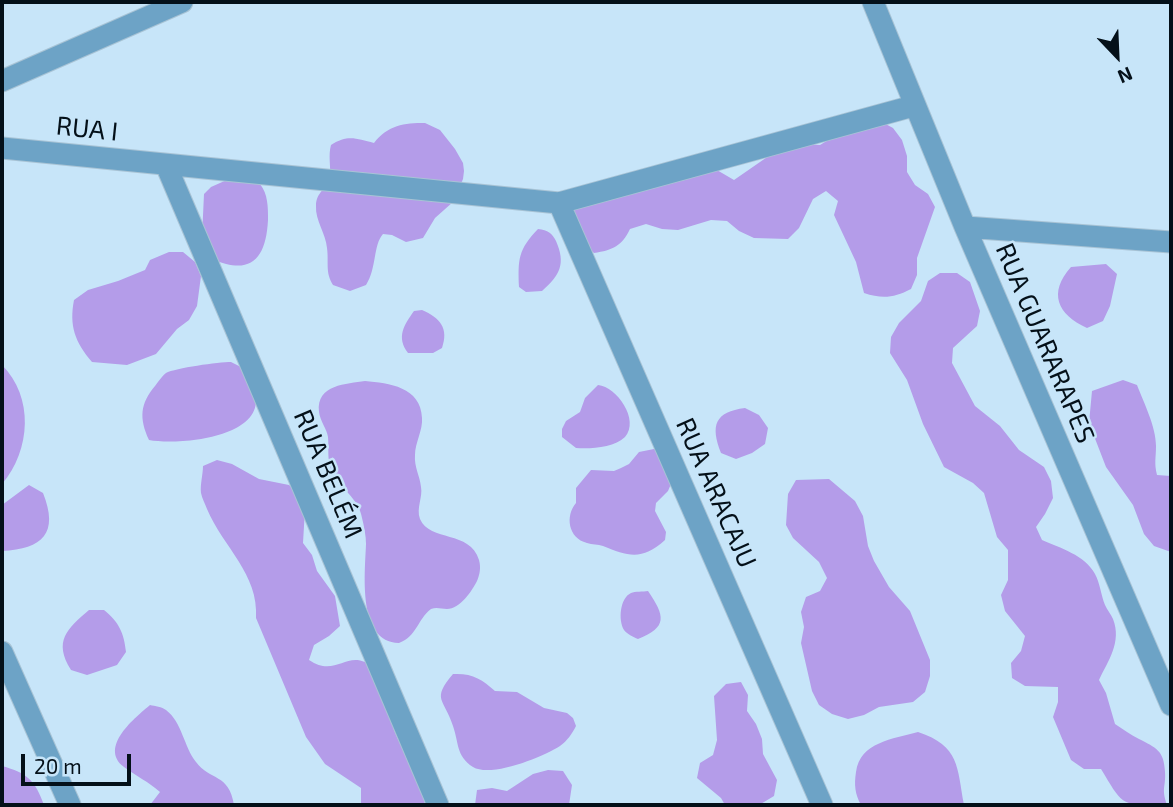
<!DOCTYPE html>
<html>
<head>
<meta charset="utf-8">
<style>
	body { margin:0 }
	#map { position:relative; width:1173px; height:807px; overflow:hidden; background:#c7e5f9; font-family:"Exo 2",sans-serif }
	canvas { display:block }
	.frame { position:absolute; inset:0; border:4px solid #041019; pointer-events:none }
	.north { position:absolute; left:1082px; top:21px; width:70px; height:70px; -webkit-text-stroke:5px #c7e5f9; paint-order:stroke; rotate:157deg; font-size:19px; font-weight:700; line-height:28px; text-align:center; color:#041019 }
	.north::after { content:''; display:block; margin:auto; width:24px; height:32px; background:#041019; clip-path:polygon(50% 0,100% 100%,50% 72%,0 100%) }
	.scale { position:absolute; left:21px; top:754px; width:110px; height:32px; box-sizing:border-box; border:4px solid #041019; border-top:0; padding-left:9px; font-size:21px; line-height:24px; white-space:nowrap; color:#041019; -webkit-text-stroke:5px #c7e5f9; paint-order:stroke }
</style>
</head>
<body>
<div id="map">
<canvas width="1173" height="807"></canvas>
<div class="frame"></div>
<div class="north">N</div>
<div class="scale">20 m</div>
</div>
<script>
const c = document.querySelector('canvas').getContext('2d');
c.lineJoin = 'round';
function fill(path, color) {
  c.fillStyle = color;
  c.fill(path, 'evenodd');
}
function strokePath(path, color, width, dash) {
  c.strokeStyle = color;
  c.lineWidth = width;
  c.lineCap = dash ? 'butt' : 'round';
  c.setLineDash(dash || []);
  c.stroke(path);
}
function write(font, color, halo, rows, align = 'center') {
  c.font = font + ' "Exo 2",sans-serif';
  c.lineWidth = 5;
  c.setLineDash([]);
  c.textBaseline = 'middle';
  c.strokeStyle = halo;
  c.fillStyle = color;
  for (const [text, x, y, turn = 0] of rows) {
    c.save();
    c.translate(x, y);
    c.rotate((+turn || 0) * Math.PI / 180);
    c.textAlign = isNaN(turn) ? turn : align;
    if (halo) c.strokeText(text, 0, 0);
    c.fillText(text, 0, 0);
    c.restore();
  }
}
fill(new Path2D(`
	M880,121L893,128L902,140L907,156V172L915,185L928,194L935,207L917,258V275L911,289C894,298 882,299 864,293L856,262L834,215L838,201L826,191L813,199L799,228L788,239L754,238L739,231L727,221L711,220L678,230L662,229L646,224L630,229C622,246 613,250 594,253L583,244L571,212L586,203L710,166L734,180L773,153L804,144L820,145L848,128Z
	M425,123L440,130L455,149L463,163L464,171L463,179L453,202L435,218L423,238L406,242L392,235L383,234C373,245 377,268 366,285L350,291L333,285C325,272 329,263 327,248C326,234 315,220 316,206C316,191 328,189 330,177C331,166 328,156 331,145C348,134 357,139 374,143C388,125 404,123 425,123Z
	M229,179L260,184C268,194 268,207 268,220C266,259 251,276 212,259L202,237L204,194L211,187Z
	M538,229C548,230 552,233 556,241C566,264 560,275 542,291L526,292L519,287C518,259 518,250 538,229Z
	M169,252H183L195,262L201,276L197,306L189,320L177,329L156,354L127,365L92,362C75,342 69,326 74,300L88,290L118,281L145,270L150,260Z
	M1106,264L1117,274L1110,306L1103,321L1087,328C1057,314 1048,293 1071,267Z
	M940,273H957L970,282L980,311L977,326L953,348L952,363L975,406L1000,426L1019,450L1044,467L1051,481L1053,498L1045,514L1036,527L1042,540C1060,548 1085,555 1095,574C1100,583 1101,595 1105,605C1107,610 1111,614 1113,619C1122,642 1108,661 1099,680L1106,693L1115,724C1123,729 1131,735 1139,739C1156,748 1164,750 1165,772C1166,787 1161,788 1167,805C1120,805 1124,807 1101,769H1084L1071,760L1053,717L1058,702V687L1025,686L1012,678L1011,663L1021,651L1025,636L1005,611L1001,595L1008,580V550L997,537L984,493L973,483L944,467L923,424L907,380L890,353L891,337L899,323L921,301L928,281Z
	M422,310C440,318 449,328 442,348L433,353H408C396,337 404,325 414,311Z
	M231,362L245,369C248,378 256,391 256,400C257,439 176,445 149,440C139,418 140,404 155,386C158,382 162,376 166,373C175,368 219,362 231,362Z
	M2,365C34,397 31,450 2,484Z
	M1123,380L1137,385C1144,403 1156,427 1156,446C1156,458 1154,463 1157,475L1171,476V552L1154,546L1144,534L1133,505L1106,467L1089,423L1092,391Z
	M365,381C389,383 421,387 422,418C423,430 415,443 415,455C414,467 420,476 421,487C423,497 416,508 420,519C430,542 470,530 479,560C481,567 480,574 477,581C472,591 460,609 447,609C441,609 437,607 431,609C417,620 417,636 399,643C357,642 365,574 366,544C366,536 364,526 362,518C360,500 338,486 331,469C327,459 329,448 328,437C327,429 320,421 319,412C316,384 347,384 365,381Z
	M598,385C617,387 640,420 625,437C614,448 590,449 576,448L562,437V429L566,421L580,412L585,398Z
	M745,408L759,415L768,428L765,444L752,453L736,459L721,453C710,425 715,412 745,408Z
	M654,449L661,450L674,477L668,491L656,503L655,511L666,532L665,540C642,561 628,556 603,546C598,544 592,545 587,543C568,538 565,516 576,503V488L591,470L614,471L621,468L629,464L639,452Z
	M217,460L232,464L259,479L289,485L301,495L305,509L303,543L312,555L317,571L335,596L340,626L329,636L314,645L309,660C334,677 345,653 365,662C369,664 375,670 377,673C387,690 388,712 394,730C404,756 422,777 425,805H361V788L325,764L306,737L256,618C259,574 223,547 207,509C205,504 202,498 201,493C200,485 203,474 203,466Z
	M829,479L855,501L863,516L868,546L874,561L889,587L910,611L930,660V676L925,692L913,702L879,707L864,715L848,719L832,714L819,705L812,691L801,643L804,627L801,612L806,597L820,591L827,578L819,562L793,538L786,525L788,494L796,480Z
	M29,485L43,493C59,533 43,549 2,551V505Z
	M648,591C665,616 668,627 638,639C633,637 627,634 624,630C618,620 620,598 631,593C635,591 643,592 648,591Z
	M89,610H104C119,622 124,633 126,652L117,665L87,675L71,670C53,641 67,629 89,610Z
	M453,674C472,673 482,679 495,691L517,692L544,708L567,713L573,718L576,726C572,734 567,741 560,746C543,757 491,778 473,767C456,756 459,743 453,726C444,698 431,700 453,674Z
	M741,682L748,695L747,711L756,724L762,739L763,754L777,780L774,796L759,805H725L721,798L697,778L700,763L713,755L717,740L714,696L726,684Z
	M150,705C155,706 162,707 166,710C182,722 184,747 196,762C210,781 229,773 234,805H150L160,792C149,782 136,776 124,767C98,747 136,717 150,705Z
	M918,732C960,746 957,767 964,805H861C855,794 854,785 856,772C860,742 893,739 918,732Z
	M2,766C27,773 35,780 44,805H2Z
	M548,770L563,771L572,785L569,805H475L477,790L492,788L507,791L533,774Z`), '#b49ce9');
const minor = new Path2D(`
	M873,2L965,227L1171,705
	M2,81L182,2
	M2,148L559,203L913,106
	M166,165L438,805
	M559,203L822,805
	M965,227L1171,242
	M2,652L70,805`);
strokePath(minor, '#a8c3d5', 23);
strokePath(minor, '#6da3c6', 21);
write('26px', '#041019', '#c7e5f9', [
	["RUA I",87,129,6],
	["RUA GUARARAPES",1045,343,67],
	["RUA BELÉM",328,474,67],
	["RUA ARACAJU",716,493,66]
]);
</script>
</body>
</html>
